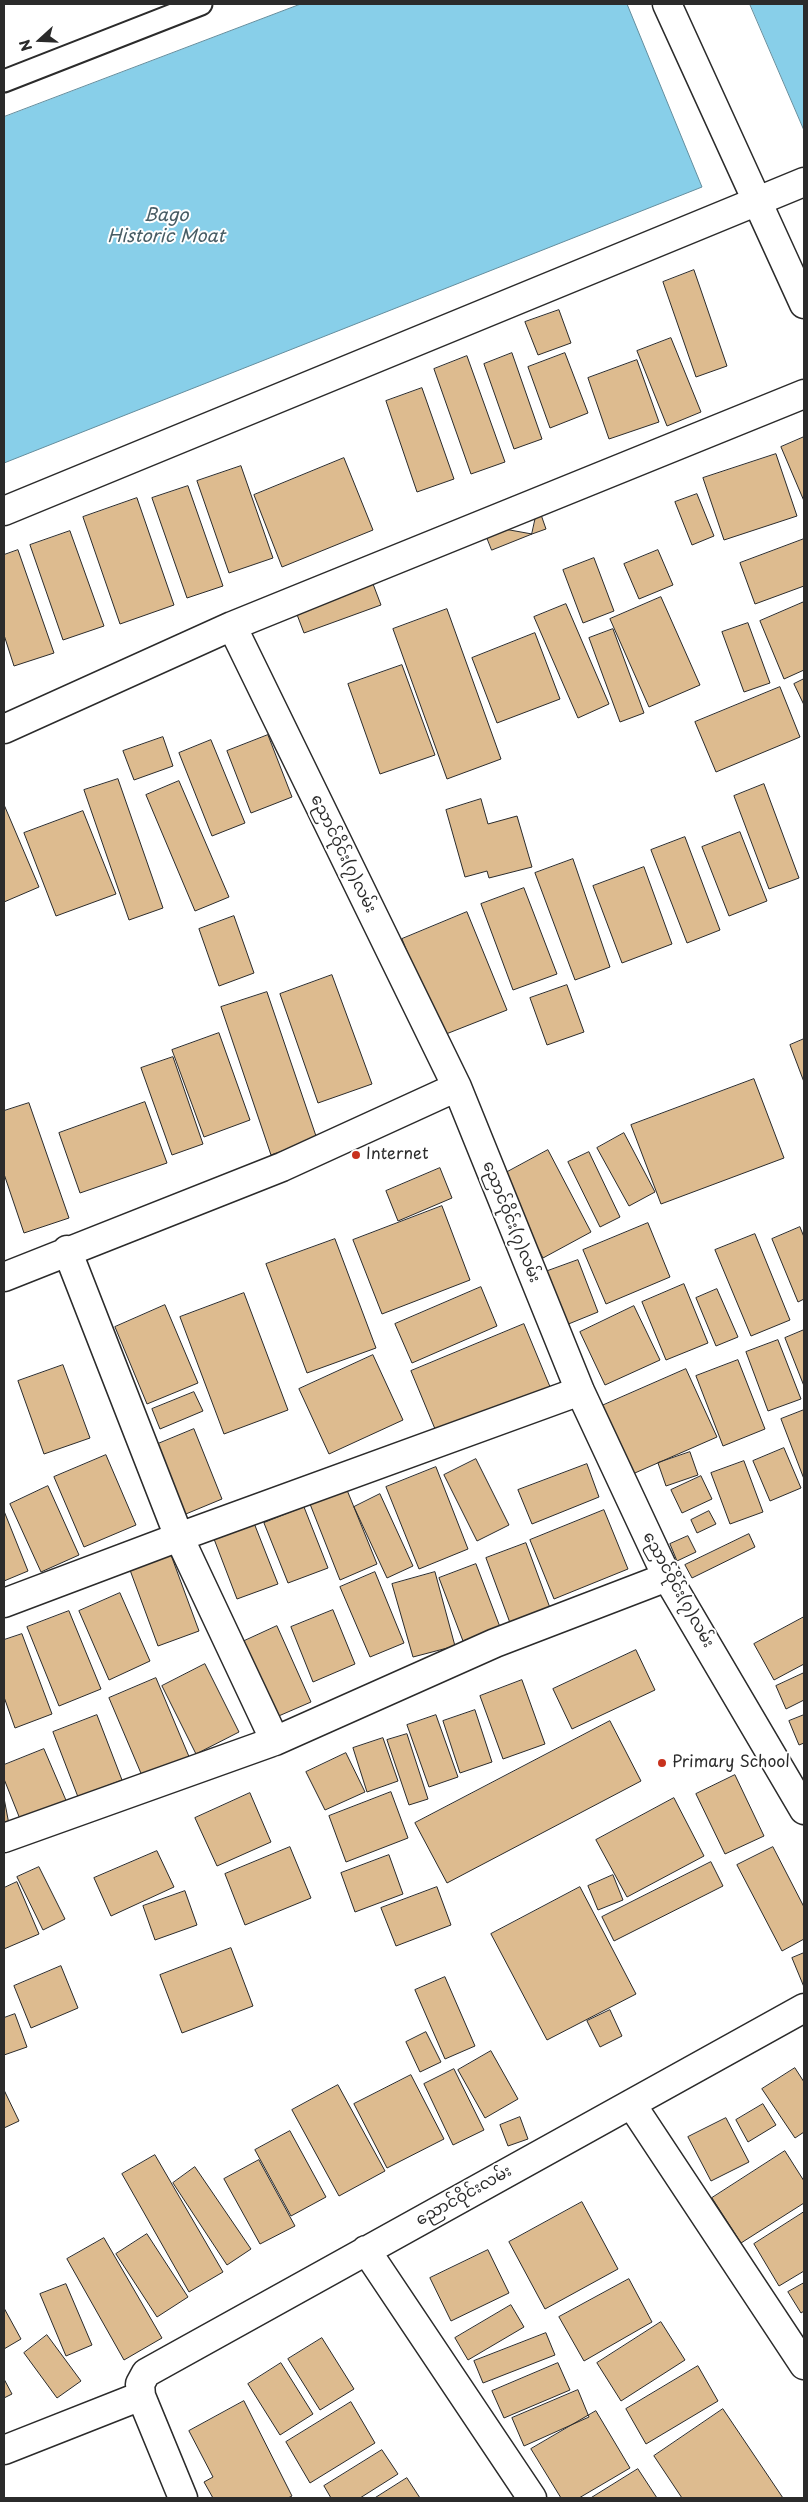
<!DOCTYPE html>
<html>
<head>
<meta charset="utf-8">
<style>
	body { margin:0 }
	#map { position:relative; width:808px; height:2502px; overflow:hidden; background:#fff; font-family:"Playpen Sans",sans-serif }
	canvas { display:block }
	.frame { position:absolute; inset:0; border:5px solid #2b2b2b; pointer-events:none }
	.north { position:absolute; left:15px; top:15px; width:50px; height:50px; -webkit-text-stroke:4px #fff; paint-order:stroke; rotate:250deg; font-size:14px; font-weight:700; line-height:20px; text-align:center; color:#2b2b2b }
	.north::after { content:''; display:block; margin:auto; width:18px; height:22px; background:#2b2b2b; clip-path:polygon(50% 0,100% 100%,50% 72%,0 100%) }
</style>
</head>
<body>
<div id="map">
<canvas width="808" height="2502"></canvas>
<div class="frame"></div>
<div class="north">N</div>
</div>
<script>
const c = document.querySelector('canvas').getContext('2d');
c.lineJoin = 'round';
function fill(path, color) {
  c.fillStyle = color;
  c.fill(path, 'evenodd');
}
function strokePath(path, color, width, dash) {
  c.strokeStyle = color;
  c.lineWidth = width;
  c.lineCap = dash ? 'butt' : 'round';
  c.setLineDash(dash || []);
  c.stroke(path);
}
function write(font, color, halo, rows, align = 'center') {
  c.font = font + ' "Playpen Sans","Noto Sans Myanmar",sans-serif';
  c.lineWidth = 4;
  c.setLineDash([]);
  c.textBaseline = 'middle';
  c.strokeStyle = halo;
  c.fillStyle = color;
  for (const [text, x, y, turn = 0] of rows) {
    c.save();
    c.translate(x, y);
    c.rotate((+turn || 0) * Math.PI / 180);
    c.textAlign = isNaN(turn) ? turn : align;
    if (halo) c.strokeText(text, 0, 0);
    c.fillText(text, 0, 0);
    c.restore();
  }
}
const water = new Path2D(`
	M301,4H627L702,187L4,463V117Z
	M750,4H804V130Z`);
fill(water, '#88cfe9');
strokePath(water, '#638d9d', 1);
const building = new Path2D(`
	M694,270L727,366L696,377L663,282Z
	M559,310L571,343L538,355L525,322Z
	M671,338L701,412L667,426L637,351Z
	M512,353L542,439L514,449L484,364Z
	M565,353L588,413L550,428L528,367Z
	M467,356L505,462L471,474L434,369Z
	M637,360L659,422L609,439L588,378Z
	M422,388L454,479L417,492L386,401Z
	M804,437V501L781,447Z
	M776,454L797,516L724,540L703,478Z
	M344,458L373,530L282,567L254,495Z
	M241,466L273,558L229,573L197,481Z
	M188,486L223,586L187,598L152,498Z
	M697,494L714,536L692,545L675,502Z
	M137,498L174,605L120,624L83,517Z
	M538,506L546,529L532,534Z
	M482,525L532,534L492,550Z
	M70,531L104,626L63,640L30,545Z
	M804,539V586L755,604L740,563Z
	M18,550L54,653L14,666L4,635V555Z
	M658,550L673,585L639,599L624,564Z
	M594,558L614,611L583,623L563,570Z
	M370,576L381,605L304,633L293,604Z
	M661,597L700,685L649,707L610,619Z
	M804,602V670L784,679L760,621Z
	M566,604L609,704L578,718L534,617Z
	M447,609L501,759L447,779L393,629Z
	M748,623L770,683L744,692L722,632Z
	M613,629L644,713L620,722L589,638Z
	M535,633L560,699L497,723L472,658Z
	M402,665L435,755L380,774L348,684Z
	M804,679V705L794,684Z
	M780,687L800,737L716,772L695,722Z
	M268,735L292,797L251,813L227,751Z
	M163,737L173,766L134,780L123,751Z
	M211,740L245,823L212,836L179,753Z
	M118,779L163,908L129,920L84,790Z
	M179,781L229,897L195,911L146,795Z
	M764,784L799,878L769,889L734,796Z
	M481,799L488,824L517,816L532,867L489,878L487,871L465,877L446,810Z
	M5,807L39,887L4,902V808Z
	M83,811L116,894L56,916L24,833Z
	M740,832L767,901L729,916L702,847Z
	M685,837L720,930L687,943L651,850Z
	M573,859L610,967L575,980L535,873Z
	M644,867L672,944L622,963L593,886Z
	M524,888L557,974L513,990L481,904Z
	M467,912L507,1010L441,1036L402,939Z
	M234,916L254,973L219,986L199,929Z
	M332,975L372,1084L318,1103L280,994Z
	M567,985L584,1032L547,1045L530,998Z
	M267,992L317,1139L271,1155L221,1007Z
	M219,1033L250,1120L204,1137L172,1050Z
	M804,1039V1082L790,1045Z
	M173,1057L203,1144L172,1155L141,1068Z
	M754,1079L784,1158L661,1204L631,1125Z
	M145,1102L167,1163L80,1193L59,1133Z
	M29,1103L69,1218L24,1233L4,1174V1111Z
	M624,1133L655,1192L629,1206L597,1148Z
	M548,1150L591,1232L543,1258L500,1176Z
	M589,1152L620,1217L600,1227L568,1162Z
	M440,1168L452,1198L398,1221L386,1191Z
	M442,1206L470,1280L382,1314L353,1240Z
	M648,1223L670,1277L606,1304L583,1250Z
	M800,1227L804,1237V1299L798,1302L772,1239Z
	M755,1234L790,1320L751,1336L715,1250Z
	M335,1239L376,1348L307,1373L266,1264Z
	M578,1260L598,1312L566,1325L545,1272Z
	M684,1284L708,1343L666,1360L642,1302Z
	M481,1287L497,1326L412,1363L395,1324Z
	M717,1289L738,1337L716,1346L696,1298Z
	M244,1293L288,1410L224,1434L180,1317Z
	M165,1305L198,1383L147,1404L115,1327Z
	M634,1306L660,1360L605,1385L580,1332Z
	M524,1324L553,1394L440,1441L411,1371Z
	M804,1330V1386L785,1338Z
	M778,1340L801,1399L768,1411L746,1352Z
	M373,1355L403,1420L329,1454L299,1389Z
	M738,1360L765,1429L723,1446L696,1376Z
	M63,1365L90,1438L44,1454L18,1381Z
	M686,1369L717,1437L628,1476L597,1408Z
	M194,1392L203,1411L160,1429L152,1409Z
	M804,1410V1479L781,1419Z
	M194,1429L222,1499L181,1516L153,1446Z
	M784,1448L801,1488L770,1501L753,1461Z
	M690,1452L698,1475L666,1486L658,1463Z
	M106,1455L136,1525L84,1547L54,1477Z
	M476,1459L509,1525L477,1541L444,1475Z
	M744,1461L763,1512L730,1524L711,1473Z
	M587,1464L599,1497L532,1524L518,1490Z
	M436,1467L468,1549L419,1569L386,1487Z
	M701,1476L712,1499L682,1513L671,1490Z
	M48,1486L79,1555L41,1572L10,1504Z
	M347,1490L377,1564L340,1580L310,1504Z
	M380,1494L413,1566L387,1578L354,1507Z
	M304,1507L328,1568L288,1583L264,1523Z
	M604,1510L628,1569L554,1599L530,1540Z
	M4,1511L28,1571L4,1581Z
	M709,1511L716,1524L697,1533L691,1520Z
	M254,1523L278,1584L237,1599L214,1539Z
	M749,1534L755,1547L692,1578L685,1565Z
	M688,1536L696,1552L677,1561L670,1544Z
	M526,1543L553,1616L513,1631L486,1558Z
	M171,1555L199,1631L158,1646L130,1570Z
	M476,1564L500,1627L463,1641L439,1578Z
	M375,1572L404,1643L370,1657L340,1587Z
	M435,1572L455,1646L413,1657L392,1584Z
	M120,1593L150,1661L109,1680L79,1611Z
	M333,1610L355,1664L313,1682L291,1627Z
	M69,1611L101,1689L59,1706L27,1627Z
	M804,1617V1664L774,1680L754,1644Z
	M277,1626L311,1702L274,1718L240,1643Z
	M22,1634L52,1714L15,1728L4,1697V1640Z
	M636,1650L655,1690L572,1729L553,1689Z
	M205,1664L239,1732L196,1754L162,1686Z
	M804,1673V1700L786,1709L776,1686Z
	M156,1678L190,1759L143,1778L109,1698Z
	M522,1680L545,1744L503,1759L480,1696Z
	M475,1710L492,1762L460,1773L443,1721Z
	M97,1715L122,1780L78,1797L53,1732Z
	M436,1715L458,1777L429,1787L407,1725Z
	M804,1715V1743L799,1745L789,1721Z
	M610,1721L641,1781L447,1883L415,1823Z
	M407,1734L428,1799L409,1805L387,1740Z
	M383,1738L398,1781L367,1792L353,1748Z
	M44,1749L68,1805L22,1824L4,1779V1765Z
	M346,1753L365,1792L325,1810L306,1772Z
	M735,1775L764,1836L725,1854L696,1794Z
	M391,1792L408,1838L346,1862L329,1816Z
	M250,1793L271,1842L217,1866L195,1818Z
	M4,1798L11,1835L4,1837Z
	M674,1798L704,1856L627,1897L596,1840Z
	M290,1847L311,1898L245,1925L225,1874Z
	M773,1847L804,1907V1939L782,1951L737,1865Z
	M157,1851L174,1887L111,1916L94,1878Z
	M389,1855L403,1894L355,1912L341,1873Z
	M711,1862L723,1886L614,1941L602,1917Z
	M39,1867L65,1919L43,1930L17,1877Z
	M613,1875L623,1900L598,1910L588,1886Z
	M17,1882L39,1934L4,1949V1888Z
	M437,1887L451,1925L396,1946L381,1908Z
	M580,1887L636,1994L547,2040L491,1934Z
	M185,1891L197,1925L155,1940L143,1906Z
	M231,1948L253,2006L182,2033L160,1975Z
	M804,1953V1987L792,1958Z
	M61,1966L78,2008L31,2028L14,1986Z
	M445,1977L475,2046L445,2059L415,1990Z
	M610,2010L622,2036L600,2047L587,2021Z
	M15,2014L27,2047L4,2055V2018Z
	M426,2032L441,2062L420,2072L406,2042Z
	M491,2051L518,2099L485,2118L458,2070Z
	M795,2068L804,2082V2132L795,2138L762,2089Z
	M454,2069L484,2130L453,2145L424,2084Z
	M411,2075L444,2139L387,2168L354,2104Z
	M338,2085L385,2171L339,2196L292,2110Z
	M4,2090L19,2121L4,2128Z
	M763,2104L776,2125L748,2142L736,2120Z
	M520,2117L528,2139L508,2146L500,2125Z
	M726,2118L749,2162L711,2181L688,2137Z
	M290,2131L326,2197L291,2216L255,2150Z
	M785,2151L804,2181V2203L741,2243L712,2198Z
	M155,2155L223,2272L189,2292L122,2174Z
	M259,2160L295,2226L260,2244L224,2179Z
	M195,2167L251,2249L227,2265L173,2183Z
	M582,2202L618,2269L545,2309L509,2242Z
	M804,2212V2271L779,2286L754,2244Z
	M147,2234L188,2297L157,2317L116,2254Z
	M104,2238L162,2338L124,2360L67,2259Z
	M488,2250L509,2293L451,2321L430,2278Z
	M629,2279L652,2322L584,2361L559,2317Z
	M804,2283V2311L801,2313L788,2292Z
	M66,2284L92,2345L66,2356L40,2294Z
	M511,2305L524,2327L468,2360L455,2338Z
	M4,2308L21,2339L4,2349Z
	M661,2322L685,2360L621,2401L597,2363Z
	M546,2333L555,2355L483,2383L474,2361Z
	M47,2335L81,2381L57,2398L24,2353Z
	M322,2338L354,2389L320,2410L288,2359Z
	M281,2363L313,2414L280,2435L248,2384Z
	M558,2363L570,2390L504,2418L492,2391Z
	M698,2366L718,2401L646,2444L626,2409Z
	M4,2379L12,2394L4,2398Z
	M578,2390L589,2417L524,2446L512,2418Z
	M244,2401L292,2496L288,2498H213L204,2482L213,2477L189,2431Z
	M351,2402L375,2443L310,2483L286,2442Z
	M723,2409L783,2498H682L654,2456Z
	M596,2411L630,2468L579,2498H561L531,2449Z
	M382,2450L398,2474L360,2498H331L324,2486Z
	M638,2469L657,2498H591Z
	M407,2478L420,2498H375Z`);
fill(building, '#ddbb8f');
strokePath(building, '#2b2b2b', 1);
const service = new Path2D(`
	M4,81L201,4`);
const minor = new Path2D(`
	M667,4L804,304
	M4,511L804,182
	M232,626L457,1087L580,1391L667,1577L804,1810
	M4,729L232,626L804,394
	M67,1250L179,1537L275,1741L495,1643L667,1577
	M4,1277L282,1167L457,1087
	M4,1603L179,1537L580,1391
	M4,1838L275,1741
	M632,2105L804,2365
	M366,2250L532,2498
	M4,2450L141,2396
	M183,2498L141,2396L140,2384L146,2373L804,2008`);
strokePath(service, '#2b2b2b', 25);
strokePath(minor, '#2b2b2b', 31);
strokePath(service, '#fff', 21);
strokePath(minor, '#fff', 28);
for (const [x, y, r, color] of [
	[356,1155,5,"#c8321e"],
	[662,1763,5,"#c8321e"]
]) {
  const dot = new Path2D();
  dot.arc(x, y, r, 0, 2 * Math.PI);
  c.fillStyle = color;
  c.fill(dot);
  strokePath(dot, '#fff', 2);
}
write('16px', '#2b2b2b', '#fff', [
	["ညောင်ဝိုင်း(၇)လမ်း",343,854,64],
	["ညောင်ဝိုင်း(၇)လမ်း",511,1222,68],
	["ညောင်ဝိုင်း(၇)လမ်း",678,1590,61],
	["ညောင်ဝိုင်းလမ်း",464,2196,-29]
]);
write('16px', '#2b2b2b', '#fff', [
	["Internet",366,1155],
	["Primary School",672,1763]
], 'left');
write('italic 18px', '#475c64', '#fff', [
	["Bago",166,216],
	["Historic Moat",166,237]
]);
</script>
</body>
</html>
